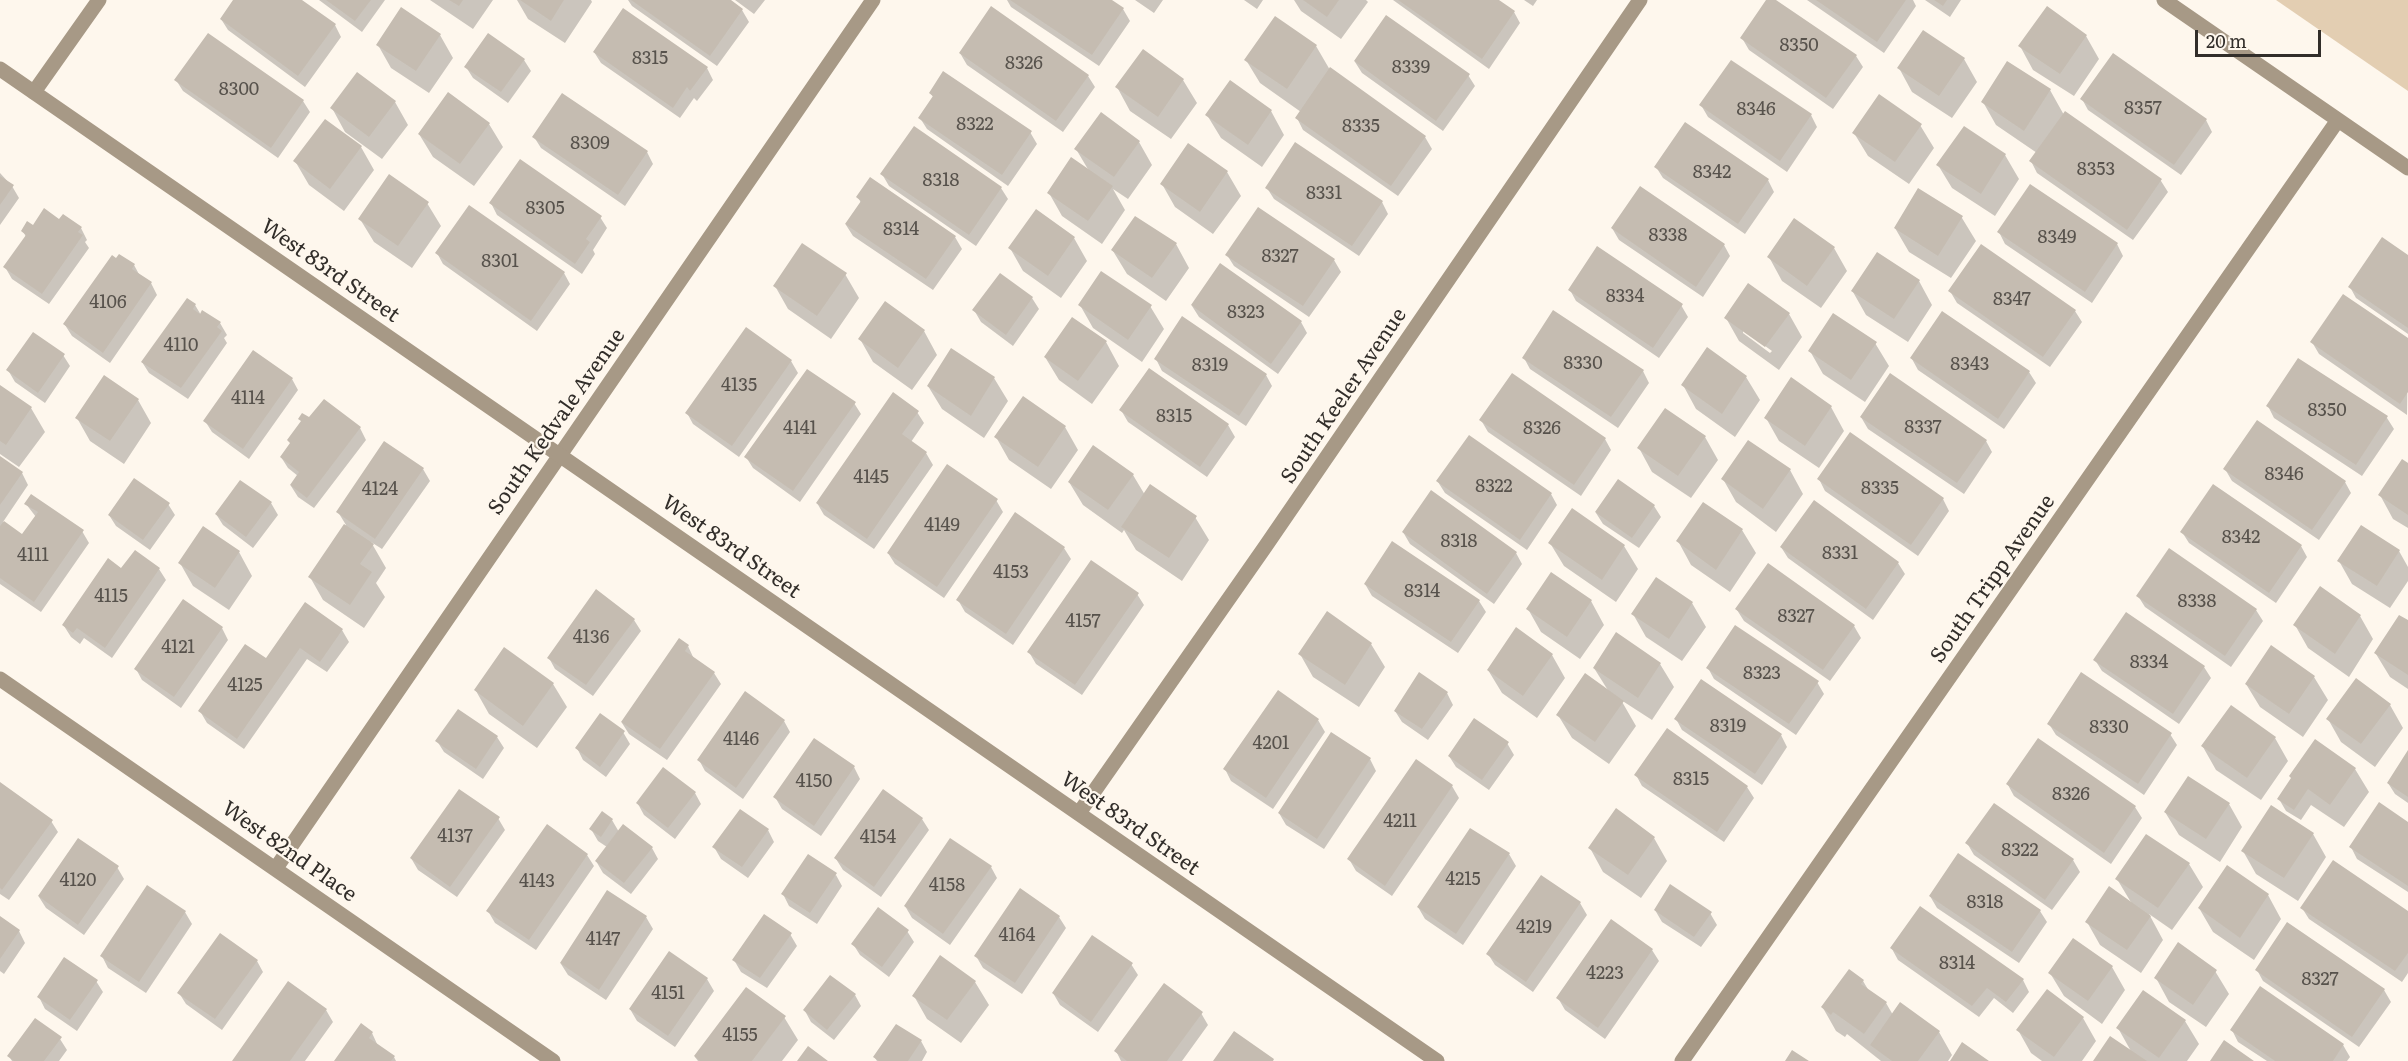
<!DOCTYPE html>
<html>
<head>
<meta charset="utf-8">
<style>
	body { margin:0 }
	#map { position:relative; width:2408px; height:1061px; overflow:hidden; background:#fef7ed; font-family:Literata,serif }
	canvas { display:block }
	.scale { position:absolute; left:2195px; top:30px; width:126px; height:27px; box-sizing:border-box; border:3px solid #322e2a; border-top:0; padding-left:8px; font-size:18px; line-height:21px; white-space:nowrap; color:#322e2a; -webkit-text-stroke:4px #fef7ed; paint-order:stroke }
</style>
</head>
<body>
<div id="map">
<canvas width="2408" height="1061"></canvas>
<div class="scale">20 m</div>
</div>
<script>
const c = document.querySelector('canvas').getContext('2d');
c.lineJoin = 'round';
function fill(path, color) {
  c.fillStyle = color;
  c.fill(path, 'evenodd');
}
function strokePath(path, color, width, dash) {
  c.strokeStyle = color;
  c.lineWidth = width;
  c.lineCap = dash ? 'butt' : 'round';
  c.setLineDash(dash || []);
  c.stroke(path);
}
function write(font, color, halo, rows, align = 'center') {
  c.font = font + ' Literata,serif';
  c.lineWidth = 4.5;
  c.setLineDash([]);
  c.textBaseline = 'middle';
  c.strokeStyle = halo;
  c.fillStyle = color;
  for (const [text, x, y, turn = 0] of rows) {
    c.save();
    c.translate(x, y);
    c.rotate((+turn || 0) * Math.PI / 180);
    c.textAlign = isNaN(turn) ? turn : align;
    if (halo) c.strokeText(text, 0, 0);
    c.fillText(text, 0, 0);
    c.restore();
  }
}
fill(new Path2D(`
	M2276,0H2408V91Z`), '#e3ceb2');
fill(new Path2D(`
	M235,0H299L335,25L341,37L305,87L228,30L221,19Z
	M319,0H385L362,32Z
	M430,0H493L473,29Z
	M517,0H591L592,2L565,43L528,19Z
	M628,0H728L742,10L749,22L717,66L632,6Z
	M735,0H765L754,14Z
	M1007,0H1110L1123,9L1130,21L1099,66L1011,7Z
	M1135,0H1163L1154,13Z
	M1244,0H1263L1257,9Z
	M1294,0H1366L1368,2L1341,39L1301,11Z
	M1393,0H1497L1514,12L1520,23L1489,69Z
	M1524,0H1537L1533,6Z
	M1768,0H1774L1856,56L1863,67L1833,109L1749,50L1742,38Z
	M1807,0H1913L1916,6L1884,53Z
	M1925,0H1961L1950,17Z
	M440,35L453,58L429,93L391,68L378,45Z
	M2086,36L2099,59L2074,96L2033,70L2020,46Z
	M1316,46L1330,70L1425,137L1432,149L1398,196L1303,130L1297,118L1301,112L1260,83L1246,60Z
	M594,52L707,68L713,80L697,101L694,98L680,118L601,63Z
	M960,53L1088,76L1095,87L1063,132L967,65Z
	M1964,59L1977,82L1952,118L1912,92L1899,68Z
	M524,60L531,71L508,103L473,78L466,67Z
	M1355,62L1468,75L1475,86L1443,131L1362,73Z
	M176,80L303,101L310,112L278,158L183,91Z
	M1183,80L1197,103L1171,139L1130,111L1117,87Z
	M2050,90L2064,115L2065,113L2161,181L2168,192L2133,240L2037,173L2031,161L2037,153L1996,125L1983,102Z
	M930,93L1030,132L1037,144L1008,186L927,129L920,118L934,98Z
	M2082,99L2206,120L2212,132L2181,175L2088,110Z
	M395,102L408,125L382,159L345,132L332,108Z
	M1701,105L1811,115L1817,127L1787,172L1708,117Z
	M1271,111L1284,135L1262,167L1221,138L1207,115Z
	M489,124L503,147L474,186L433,157L419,134Z
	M1920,125L1934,148L1909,184L1868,156L1854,133Z
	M1964,128L2005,155L2019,179L1995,216L1952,188L1938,165Z
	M534,137L647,152L653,164L625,206L541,148Z
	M1139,142L1152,165L1128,199L1113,189L1125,210L1102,244L1062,216L1049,193L1089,171L1076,149Z
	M1189,145L1227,172L1241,196L1213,234L1175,207L1162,184Z
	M361,147L374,170L344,211L309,185L295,161Z
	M1656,167L1768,180L1774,192L1745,234L1663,178Z
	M0,173L12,186L19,198L0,225Z
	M882,174L1001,188L1008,199L976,246L889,186Z
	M871,179L955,237L962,249L933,290L853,236L846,225L861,203L858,197Z
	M1267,188L1382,202L1388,214L1359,256L1274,199Z
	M1919,190L1962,218L1976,241L1951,278L1909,252L1895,228Z
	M427,203L441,226L412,268L374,242L360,219Z
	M491,203L600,217L607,228L593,250L595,254L582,274L497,215Z
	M1258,209L1334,260L1341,272L1309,317L1234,266L1227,255Z
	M60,221L81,228L87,240L85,242L89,248L49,304L12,279L5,267L26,237L23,231Z
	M1612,228L1724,245L1730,256L1703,297L1619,240Z
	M1999,232L2117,244L2123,256L2092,303L2005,244Z
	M1074,238L1087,261L1061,298L1023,271L1010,248Z
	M1176,244L1189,268L1166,301L1127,274L1113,251Z
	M1834,248L1847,271L1821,308L1782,281L1769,257Z
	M437,253L564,273L570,284L537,331L443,264Z
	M2408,257V334L2356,298L2350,287Z
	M134,265L140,276L151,283L157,295L110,363L72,336L65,325Z
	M845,274L859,298L831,339L788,309L775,286Z
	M1919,281L1932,305L1908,342L1866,315L1853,292Z
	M1570,290L1681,305L1688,317L1659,358L1576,301Z
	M1950,291L2075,311L2082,322L2050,367L1957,303Z
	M1032,298L1039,309L1013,346L981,322L974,310Z
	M187,300L195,305L201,315L220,323L227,335L224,338L227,343L188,399L149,373L142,362Z
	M1080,305L1150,306L1164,329L1142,362L1093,328Z
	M1192,306L1301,322L1307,333L1278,374L1199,317Z
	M1789,314L1802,337L1779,370L1739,341L1726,318ZM1743,330L1772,351L1770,353L1743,333Z
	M924,331L937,355L912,390L873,362L860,339Z
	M2408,340L2407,415L2319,354L2312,342Z
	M1106,342L1119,366L1092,404L1059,380L1045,357Z
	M1875,343L1889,366L1865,402L1823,374L1810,351Z
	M1707,350L1746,377L1760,400L1735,437L1696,409L1683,385Z
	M63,355L70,366L45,403L15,382L8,370Z
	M1524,358L1643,371L1649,383L1618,428L1530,369Z
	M1156,359L1266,375L1272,386L1246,426L1162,371Z
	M1912,359L2029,372L2036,383L2004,429L1918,370Z
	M2298,360L2387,418L2394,429L2362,476L2274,418L2268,406Z
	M791,361L798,373L739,457L693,424L687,413Z
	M1149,370L1228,425L1235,437L1207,477L1128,422L1121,410Z
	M994,378L1008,401L984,438L942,409L928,386Z
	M292,379L298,390L249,459L212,432L205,421Z
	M0,387L31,408L45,432L19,467L0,454Z
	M138,400L151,423L124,464L90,441L77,418Z
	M854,403L861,414L800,502L753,468L746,457Z
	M1831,407L1844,431L1819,468L1779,441L1766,418Z
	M917,412L924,423L911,442L926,453L933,465L874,549L824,515L817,503Z
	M1861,417L1986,441L1992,452L1964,494L1868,429Z
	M300,419L360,428L366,440L314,508L298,497L291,486L298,476L288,468L281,457L291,444L302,422Z
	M1481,420L1605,439L1611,450L1581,496L1488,432Z
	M1065,427L1078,450L1051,489L1009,460L996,437Z
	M1705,437L1718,460L1691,498L1652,472L1639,448Z
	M0,458L22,473L28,485L3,522L22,536L36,517L26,504L82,531L89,543L41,612L0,584Z
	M2408,465V528L2393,519L2380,495Z
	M423,469L430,481L382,549L371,542L386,568L376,583L385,597L364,628L323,600L310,577L346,525L338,512Z
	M2225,469L2345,482L2351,493L2319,540L2232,481Z
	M1790,470L1803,494L1776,532L1736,502L1723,479Z
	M1133,475L1145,495L1195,517L1209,540L1182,581L1136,550L1124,530L1122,533L1083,505L1069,482Z
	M1819,479L1943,499L1949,511L1918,556L1825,491Z
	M240,482L271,503L278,515L253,548L223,525L216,514Z
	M1438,482L1551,494L1557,505L1527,550L1445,493Z
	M996,500L1003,512L944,598L895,564L888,553Z
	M168,504L175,515L150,550L116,526L109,515Z
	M1654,506L1661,517L1639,548L1603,524L1596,513Z
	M1742,530L1756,553L1730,592L1691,565L1678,541Z
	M1403,532L1516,553L1522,564L1494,604L1410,544Z
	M2182,532L2301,546L2307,557L2276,603L2189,543Z
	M1550,543L1624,546L1638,569L1616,602L1564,566Z
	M1781,547L1898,563L1905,574L1873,620L1788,558Z
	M1064,548L1071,559L1013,645L965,612L958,600Z
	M2399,551L2408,567V581L2390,608L2352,584L2339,561Z
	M239,552L252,576L229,610L193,586L180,563Z
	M1768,565L1854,626L1861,638L1830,681L1744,621L1737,610Z
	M159,569L166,580L112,658L84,638L80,644L71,637L64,626L122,570Z
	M1365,584L1479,601L1486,612L1458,653L1372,596Z
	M1137,594L1144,605L1082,695L1036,664L1029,652Z
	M2138,596L2256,610L2263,621L2231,667L2145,607Z
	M1591,601L1604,625L1580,659L1541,632L1528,609Z
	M1692,603L1706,627L1682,661L1646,637L1633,614Z
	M2360,616L2373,639L2349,677L2308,648L2295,625Z
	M634,620L641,631L593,696L555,669L549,658Z
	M2408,622V689L2390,677L2376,654Z
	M222,628L228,640L181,708L142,680L136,669Z
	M342,630L349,642L327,672L307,659L244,749L207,723L200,711L267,660Z
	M1371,644L1385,667L1359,707L1313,677L1300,654Z
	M688,646L694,659L714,673L721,684L667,760L629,734L622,723Z
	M1552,655L1565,678L1537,718L1502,693L1488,670Z
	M2095,660L2204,667L2211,678L2179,724L2102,671Z
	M1660,664L1674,687L1652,720L1621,700L1636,726L1609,764L1572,738L1558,715L1609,692L1594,668Z
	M1708,668L1817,682L1824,694L1796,735L1714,679Z
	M2314,677L2328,700L2303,737L2260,707L2246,684Z
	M553,684L567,707L537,748L489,714L476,691Z
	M1278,692L1318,720L1325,732L1273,809L1231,781L1225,769Z
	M1447,693L1453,705L1428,740L1402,722L1395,711Z
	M2390,705L2403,728L2375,767L2341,742L2328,719Z
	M1676,719L1781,735L1787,747L1762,785L1682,730Z
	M784,721L790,732L743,799L705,771L699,760Z
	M2049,724L2170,734L2177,745L2144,795L2056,735Z
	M623,732L630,744L606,777L583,760L577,748Z
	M497,737L504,748L483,779L444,752L437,741Z
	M2275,738L2288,761L2261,800L2216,770L2203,747Z
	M1507,743L1514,755L1489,790L1456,767L1449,756Z
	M2408,753V803L2395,794L2388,783Z
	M1370,759L1376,771L1324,849L1286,825L1279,813Z
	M1416,761L1452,786L1459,798L1392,896L1356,871L1349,859Z
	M854,767L860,779L821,836L782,809L775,797Z
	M2355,769L2369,792L2344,827L2311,805L2301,820L2286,811L2279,799Z
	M1636,775L1747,787L1754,798L1724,842L1642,786Z
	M0,784L51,821L58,832L9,900L0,894Z
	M2008,785L2135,807L2142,818L2111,864L2014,796Z
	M695,793L701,804L675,839L644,815L638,804Z
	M2229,804L2242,827L2220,862L2179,835L2165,812Z
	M498,818L505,830L457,897L418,870L411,858Z
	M922,819L929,830L881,897L843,870L836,859Z
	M612,820L619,832L652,848L658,859L631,894L603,873L596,861L607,847L598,841L591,829Z
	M2408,824V892L2357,859L2351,847Z
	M768,830L774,842L748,878L721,859L714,847Z
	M2313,834L2326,857L2298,901L2256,874L2243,851Z
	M1654,838L1667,861L1641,898L1603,872L1590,848Z
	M1967,843L2073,860L2080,872L2052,910L1974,855Z
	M1509,854L1516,866L1463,945L1425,919L1418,907Z
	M587,855L594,866L536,950L495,923L488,911Z
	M2189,864L2203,887L2172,930L2149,914L2163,940L2141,973L2100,945L2087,922L2132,904L2117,879Z
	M117,867L124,879L84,935L46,908L39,897Z
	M991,867L997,878L950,945L912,918L905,906Z
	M836,875L842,886L817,924L789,906L783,894Z
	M1542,877L1580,903L1587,915L1533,992L1495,965L1488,954Z
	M148,887L185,912L192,924L146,993L108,968L102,956Z
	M2268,895L2281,919L2254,960L2213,932L2199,908Z
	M1930,896L2040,911L2047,922L2019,963L1937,908Z
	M2302,908L2408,913V973L2402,982L2309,919Z
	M1655,910L1710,913L1717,925L1701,947L1662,922Z
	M646,917L653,929L606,1000L568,975L561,964Z
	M1059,917L1066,928L1022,994L983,968L976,956Z
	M0,918L19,931L25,943L4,974L0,971Z
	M2288,924L2384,990L2391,1002L2359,1047L2263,981L2257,970Z
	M907,931L914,942L889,977L860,955L853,944Z
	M790,934L797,946L767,988L741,972L734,960Z
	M1892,949L2023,980L2029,992L2013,1013L1994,998L1979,1017L1898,960Z
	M1652,950L1659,961L1605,1039L1565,1010L1558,998Z
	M257,961L263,972L222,1030L186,1004L179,993Z
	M1131,964L1138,975L1098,1032L1060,1005L1053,993Z
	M2112,967L2125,990L2102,1024L2064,996L2050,973Z
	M1849,971L1863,981L1869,991L1886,1003L1893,1015L1939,1032L1952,1055L1948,1061H1881L1847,1034L1845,1037L1836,1031L1823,1008Z
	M2215,971L2229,994L2206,1027L2169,1002L2156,978Z
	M707,979L714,991L675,1047L637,1021L630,1009Z
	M96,981L103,992L77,1031L45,1009L39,997Z
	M975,982L989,1005L961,1043L927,1019L914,996Z
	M2260,989L2343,1045L2350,1057L2347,1061H2267L2238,1042L2232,1030Z
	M855,995L861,1006L834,1040L811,1022L805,1011Z
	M326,1010L333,1022L305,1061H234Z
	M1201,1013L1208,1025L1182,1061H1121L1116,1051Z
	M784,1017L798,1040L782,1061H698L695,1057Z
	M2083,1018L2096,1041L2082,1061H2042L2031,1053L2018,1030Z
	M2185,1021L2199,1044L2187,1061H2095L2132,1053L2118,1028Z
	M372,1033L378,1046L394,1057L396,1061H336Z
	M60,1039L67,1050L59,1061H12L9,1056Z
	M921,1041L927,1052L922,1061H877L875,1058Z`), '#0003');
fill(new Path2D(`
	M233,0H302L336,24L298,76L220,19Z
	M326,0H371L355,21Z
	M449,0H463L459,6Z
	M520,0H564L551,21Z
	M631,0H731L743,9L710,56Z
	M1010,0H1112L1124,8L1092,55Z
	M1303,0H1339L1327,17Z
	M1398,0H1499L1515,11L1482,59Z
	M1766,0H1776L1857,55L1826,98L1740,38Z
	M1816,0H1906L1877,42Z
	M1934,0H1947L1943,6Z
	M991,6L1089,75L1056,121L959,53Z
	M2047,6L2087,35L2060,74L2018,46Z
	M401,7L441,34L416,71L376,45Z
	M623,8L708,67L690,91L687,87L673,108L593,52Z
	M1386,15L1470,74L1436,121L1354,61Z
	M1275,16L1317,45L1287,89L1244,60Z
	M1923,30L1965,58L1939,96L1897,68Z
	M208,33L304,100L271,148L174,80Z
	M488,33L525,59L501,92L464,67Z
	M1143,49L1184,79L1158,117L1115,87Z
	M2113,53L2207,119L2174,165L2080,99Z
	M1731,60L1812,114L1780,161L1699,105Z
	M2007,61L2051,89L2024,131L1981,102Z
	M1330,67L1426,136L1391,186L1295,118Z
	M943,71L1032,131L1002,175L918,118L933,96L929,93Z
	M357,72L396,101L369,137L330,108Z
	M1230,80L1272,110L1248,145L1205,115Z
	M448,92L490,123L460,164L418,134Z
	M562,93L648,151L618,195L532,137Z
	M1879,94L1922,124L1895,162L1852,133Z
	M2065,111L2162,179L2127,230L2029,161Z
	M1101,112L1140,141L1114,177L1074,149Z
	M325,119L362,146L330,189L293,161Z
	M1685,122L1769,179L1738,224L1654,167Z
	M914,126L1002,187L969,235L880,174Z
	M1964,126L2006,154L1981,194L1936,165Z
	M1295,142L1383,201L1352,246L1265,188Z
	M1188,143L1228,171L1200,212L1160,184Z
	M1071,157L1113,186L1088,221L1047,193Z
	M520,159L602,216L586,239L590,242L575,264L489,203Z
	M389,174L429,202L398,246L358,219Z
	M0,176L14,185L0,205Z
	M870,177L956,236L926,279L845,224L861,201L856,197Z
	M2030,184L2118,243L2085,292L1997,232Z
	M1640,186L1725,244L1696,287L1611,228Z
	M1918,188L1963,216L1938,256L1894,228Z
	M469,205L565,272L531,321L435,253Z
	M1258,207L1335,259L1303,306L1225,255Z
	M44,208L59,219L63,214L82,227L78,232L83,235L42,294L3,267L26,235L21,231L27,221L33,225Z
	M1036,209L1075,237L1048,276L1008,248Z
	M1135,216L1177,243L1152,278L1111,250Z
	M1794,218L1835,247L1807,286L1767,257Z
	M2382,237L2408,255V328L2348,287Z
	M802,243L847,273L817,316L773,286Z
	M1981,244L2076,310L2043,357L1948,291Z
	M1597,246L1683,304L1653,348L1568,290Z
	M1877,252L1920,280L1894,319L1851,291Z
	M119,254L135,264L132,269L152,282L103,353L63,324L112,255L116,258Z
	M1220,263L1302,321L1271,364L1191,305Z
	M1101,271L1152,305L1128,340L1078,305Z
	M1000,273L1033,297L1006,335L972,310Z
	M1748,283L1790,313L1765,347L1724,318Z
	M2343,294L2408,338V392L2400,404L2310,342Z
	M187,298L196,304L193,309L200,314L202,310L221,322L217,327L222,331L181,388L141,362Z
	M885,301L925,330L898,368L858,339Z
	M1553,310L1644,370L1611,417L1522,358Z
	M1942,311L2030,371L1998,419L1910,358Z
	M1833,313L1877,342L1851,380L1808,351Z
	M1182,316L1267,374L1239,416L1154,359Z
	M1072,317L1107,341L1078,381L1044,357Z
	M746,327L792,360L732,446L685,413Z
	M33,332L65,354L38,393L6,370Z
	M1707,347L1747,376L1722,414L1681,385Z
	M951,348L995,377L971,416L927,386Z
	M253,350L293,378L243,449L203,421Z
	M2298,358L2388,416L2356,465L2266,406Z
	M1149,368L1229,424L1200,467L1119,410Z
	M807,369L856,402L793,491L744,457Z
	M1512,373L1606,438L1574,485L1479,420Z
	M1890,373L1987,440L1957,483L1860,417Z
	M104,375L139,399L110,441L75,418Z
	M1791,377L1832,406L1805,446L1764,418Z
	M0,385L32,407L6,445L0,441Z
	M893,392L919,411L902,434L927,452L867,539L816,503Z
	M1023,396L1066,426L1038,467L994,437Z
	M324,399L361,427L307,498L290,485L299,472L280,457L290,443L287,440L301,421L298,419L302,413L309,417Z
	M1665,408L1706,436L1678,476L1637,448Z
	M2257,420L2346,481L2312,530L2223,469Z
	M1850,432L1944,498L1911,545L1817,479Z
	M1469,435L1552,493L1520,540L1436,481Z
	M1748,440L1791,469L1763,509L1721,479Z
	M384,441L424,468L375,539L336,512Z
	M1093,445L1134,474L1108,510L1068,482Z
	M0,456L23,472L0,505Z
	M2402,459L2408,463V515L2378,495Z
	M947,464L998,499L937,587L887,553Z
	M134,478L170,503L143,540L108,515Z
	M1618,479L1655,505L1632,538L1595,512Z
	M240,480L272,502L246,537L215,514Z
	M1150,484L1197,516L1169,558L1121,527Z
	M2213,484L2302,545L2269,593L2180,532Z
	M1431,490L1517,552L1487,594L1402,532Z
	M31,494L84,530L34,602L0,578V526L4,521L22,534L38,512L24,504Z
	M1814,500L1899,562L1866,609L1780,547Z
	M1703,502L1743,529L1716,570L1676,541Z
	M1572,508L1625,545L1602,580L1548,543Z
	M1015,512L1065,547L1006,634L956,600Z
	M344,524L374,544L360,564L372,572L350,605L308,577Z
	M2361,525L2400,550L2377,586L2337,561Z
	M203,526L240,551L215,588L178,563Z
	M1392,541L1480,600L1451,642L1364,584Z
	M2169,548L2257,609L2225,656L2136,596Z
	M135,550L160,568L105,648L77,628L73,633L62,625L108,558L121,568Z
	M1091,560L1139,593L1075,685L1027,652Z
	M1768,563L1855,625L1823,670L1735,609Z
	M1551,572L1592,600L1567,637L1526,609Z
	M1656,577L1693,602L1669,639L1631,614Z
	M2320,586L2361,615L2335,654L2293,625Z
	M596,589L635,619L586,685L547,658Z
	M183,599L223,627L174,697L134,669Z
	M305,602L343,629L320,662L300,648L237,739L198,711L245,644L266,658Z
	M1327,611L1372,643L1345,685L1298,654Z
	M2126,612L2205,666L2173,714L2093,660Z
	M2399,615L2408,620V675L2374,653Z
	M1735,625L1819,681L1789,724L1706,668Z
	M1516,627L1553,654L1523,696L1487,670Z
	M1616,632L1661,663L1638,698L1593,668Z
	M679,638L689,645L685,651L715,672L660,749L621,722Z
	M2271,645L2315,676L2289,714L2245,684Z
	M504,647L554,683L523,726L474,690Z
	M1419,672L1448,692L1422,729L1394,711Z
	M2081,672L2172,733L2138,784L2047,724Z
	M1585,673L1624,701L1595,742L1556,715Z
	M2356,678L2391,704L2361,744L2326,719Z
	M1701,679L1782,734L1755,774L1674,719Z
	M1278,690L1319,719L1266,798L1223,769Z
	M745,691L785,720L736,788L697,760Z
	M2231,705L2276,737L2247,778L2201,746Z
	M458,709L498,736L476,769L435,741Z
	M600,713L625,731L600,767L575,748Z
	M1474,718L1509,742L1482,780L1448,756Z
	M1667,728L1748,786L1717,832L1634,775Z
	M1331,732L1371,758L1317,839L1278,813Z
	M814,738L855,766L814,826L773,797Z
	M2038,738L2136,806L2104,853L2006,784Z
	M2315,739L2356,768L2330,805L2308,789L2294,810L2277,799L2291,778L2289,776Z
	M2408,750V797L2387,783Z
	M1416,759L1453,785L1385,886L1347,859Z
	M663,767L696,792L668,828L636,803Z
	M2188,776L2230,803L2206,839L2164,812Z
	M0,782L53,820L2,890L0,888Z
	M459,789L500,817L450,887L410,858Z
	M883,789L923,818L874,887L834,858Z
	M2379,802L2408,822V886L2349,847Z
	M1994,803L2074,859L2045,900L1965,843Z
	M2271,805L2314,833L2284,878L2241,851Z
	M1616,808L1655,837L1628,875L1588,848Z
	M740,809L769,829L742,867L712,847Z
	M602,811L613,819L601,837L589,829Z
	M547,824L588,854L529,940L486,911Z
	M623,824L653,847L624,883L595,861Z
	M1470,828L1510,853L1456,934L1417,907Z
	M2146,834L2190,863L2158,908L2115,879Z
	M78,838L119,866L78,925L38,896Z
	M950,838L992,866L943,934L904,906Z
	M1958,853L2041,910L2012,952L1929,896Z
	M808,854L837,873L810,913L781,894Z
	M2333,860L2408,911V953L2395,971L2300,908Z
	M2227,865L2269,894L2240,938L2198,908Z
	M1541,875L1581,902L1526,982L1486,954Z
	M1670,884L1712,912L1694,937L1654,910Z
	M147,885L186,911L139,982L100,956Z
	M2109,886L2151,916L2127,950L2085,922Z
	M1020,888L1060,916L1015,983L974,956Z
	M607,890L647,916L599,990L560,963Z
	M1920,906L2024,979L2006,1002L1987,988L1972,1006L1890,948Z
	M878,907L909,930L882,967L851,944Z
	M764,914L792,933L760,978L732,960Z
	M0,916L20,930L0,959Z
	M1611,919L1653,949L1598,1028L1556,998Z
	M2287,922L2385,989L2352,1037L2255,970Z
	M220,933L258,960L215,1019L177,993Z
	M1092,935L1133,963L1091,1022L1052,993Z
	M2073,938L2113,966L2088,1001L2048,973Z
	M2178,942L2217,970L2193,1005L2154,978Z
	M669,951L708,978L668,1036L629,1009Z
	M940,955L976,981L947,1020L912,996Z
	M64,957L98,980L70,1020L37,997Z
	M1849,969L1864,980L1861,984L1887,1002L1864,1034L1833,1012L1831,1015L1821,1007Z
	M830,975L856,994L827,1030L803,1010Z
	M288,981L327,1009L290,1061H232Z
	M1164,983L1203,1012L1167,1061H1127L1114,1051Z
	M2260,986L2344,1044L2333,1061H2275L2230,1030Z
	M746,987L786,1016L752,1061H700L694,1056Z
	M2047,989L2084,1017L2054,1057L2016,1030Z
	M2143,990L2186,1020L2159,1058L2116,1028Z
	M1900,1002L1940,1031L1918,1061H1892L1870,1045Z
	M35,1018L62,1037L44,1061H14L7,1056Z
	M361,1023L373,1032L369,1038L395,1056L391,1061H334Z
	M896,1024L922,1040L908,1061H879L873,1057Z
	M1234,1031L1274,1059L1273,1061H1213Z
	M2110,1036L2147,1061H2093Z
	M2224,1040L2254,1061H2210Z
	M1962,1042L1989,1061H1950Z
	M808,1046L828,1061H797Z
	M1792,1050L1809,1061H1785Z`), '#c5bcb1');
strokePath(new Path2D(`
	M2164,0L2408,168
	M34,92L99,0
	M0,679L553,1061
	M1079,813L1265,547L1640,0
	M276,868L873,0
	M1682,1061L2338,120`), '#a79986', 15);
strokePath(new Path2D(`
	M0,69L1437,1061`), '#a79986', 15);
write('18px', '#57524c', null, [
	["8350",1799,46],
	["8315",650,59],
	["8326",1024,64],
	["8339",1411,68],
	["8300",239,90],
	["8357",2143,109],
	["8346",1756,110],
	["8322",975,125],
	["8335",1361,127],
	["8309",590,144],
	["8353",2096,170],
	["8342",1712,173],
	["8318",941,181],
	["8331",1324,194],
	["8305",545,209],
	["8314",901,230],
	["8338",1668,236],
	["8349",2057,238],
	["8327",1280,257],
	["8301",500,262],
	["8334",1625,297],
	["8347",2012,300],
	["4106",108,303],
	["8323",1246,313],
	["4110",181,346],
	["8330",1583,364],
	["8343",1970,365],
	["8319",1210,366],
	["4135",739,386],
	["4114",248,399],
	["8350",2327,411],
	["8315",1174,417],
	["8337",1923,428],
	["4141",800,429],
	["8326",1542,429],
	["8346",2284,475],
	["4145",871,478],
	["8322",1494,487],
	["8335",1880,489],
	["4124",380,490],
	["4149",942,526],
	["8342",2241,538],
	["8318",1459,542],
	["8331",1840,554],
	["4111",33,556],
	["4153",1011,573],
	["8314",1422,592],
	["4115",111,597],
	["8338",2197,602],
	["8327",1796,617],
	["4157",1083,622],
	["4136",591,638],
	["4121",178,648],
	["8334",2149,663],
	["8323",1762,674],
	["4125",245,686],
	["8319",1728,727],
	["8330",2109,728],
	["4146",741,740],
	["4201",1271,744],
	["8315",1691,780],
	["4150",814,782],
	["8326",2071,795],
	["4211",1400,822],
	["4137",455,837],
	["4154",878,838],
	["8322",2020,851],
	["4215",1463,880],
	["4120",78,881],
	["4143",537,882],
	["4158",947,886],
	["8318",1985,903],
	["4219",1534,928],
	["4164",1017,936],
	["4147",603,940],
	["8314",1957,964],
	["4223",1605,974],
	["8327",2320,980],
	["4151",668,994],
	["4155",740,1036]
]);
write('21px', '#322e2a', '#fef7ed', [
	["West 83rd Street",330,271,35],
	["South Keeler Avenue",1344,396,-56],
	["South Kedvale Avenue",557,422,-55],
	["West 83rd Street",731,547,35],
	["South Tripp Avenue",1993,579,-55],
	["West 83rd Street",1130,824,35],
	["West 82nd Place",289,852,35]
]);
</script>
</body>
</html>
